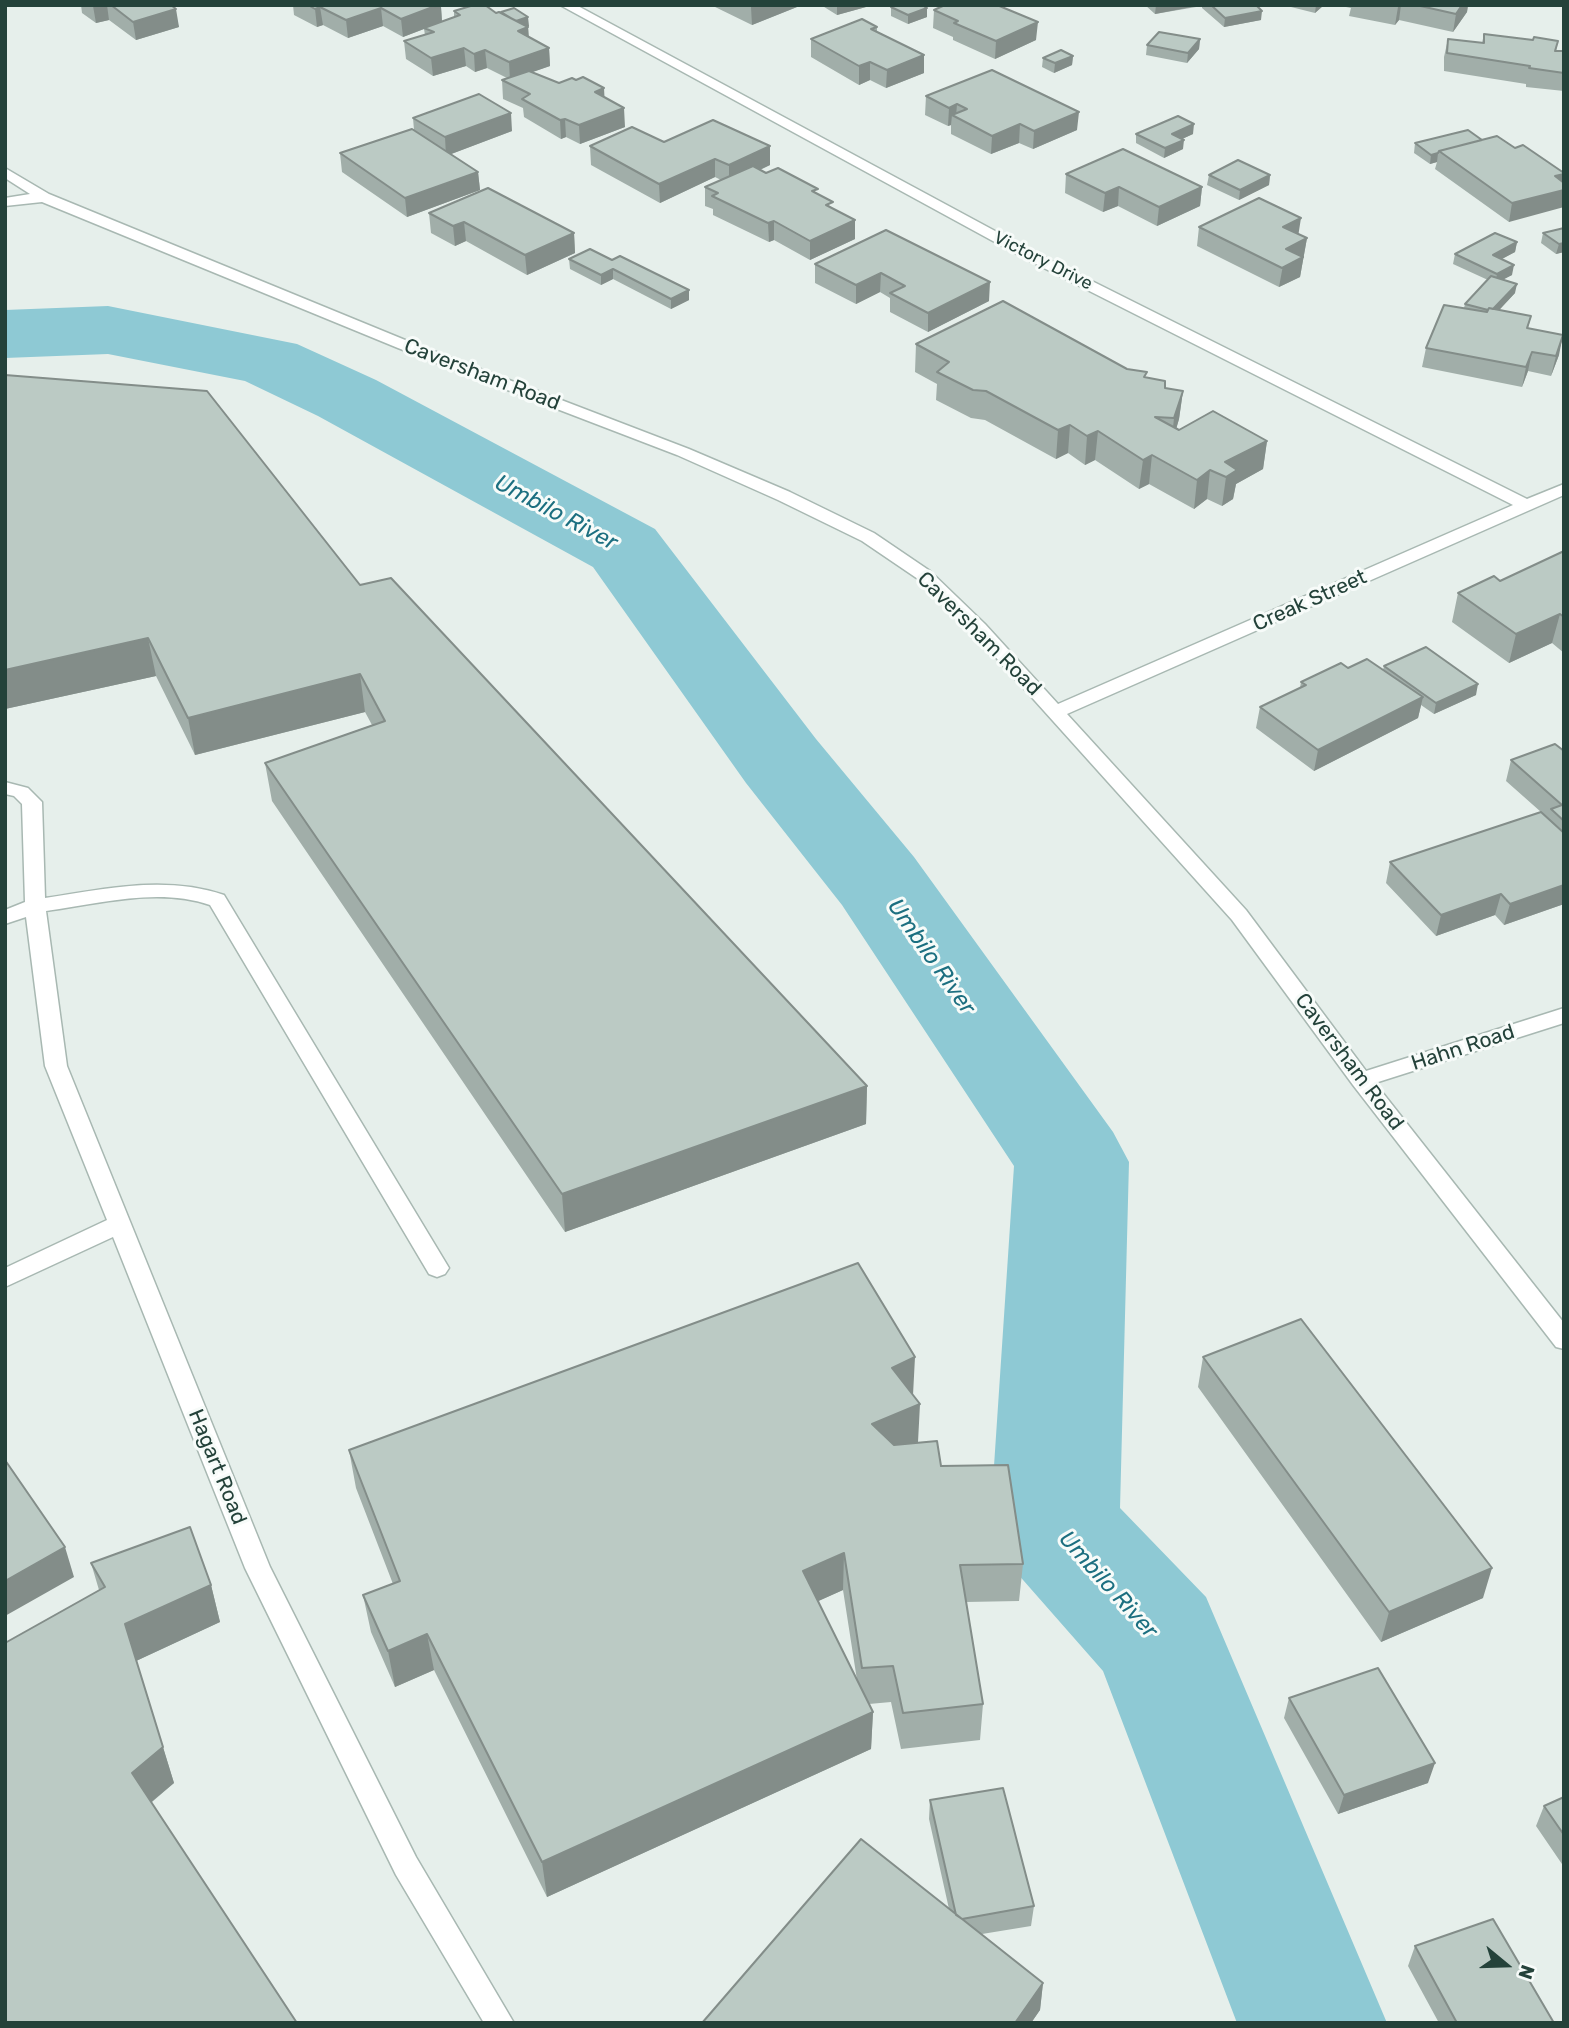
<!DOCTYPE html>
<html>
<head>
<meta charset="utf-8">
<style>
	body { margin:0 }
	#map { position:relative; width:1569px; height:2028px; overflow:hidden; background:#e6efeb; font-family:Rubik,sans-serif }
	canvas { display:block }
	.frame { position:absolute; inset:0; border:7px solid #24423a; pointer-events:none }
	.north { position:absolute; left:1471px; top:1930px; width:70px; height:70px; -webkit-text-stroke:5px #f7fbf9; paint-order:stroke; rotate:109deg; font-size:19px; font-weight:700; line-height:28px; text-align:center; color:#24423a }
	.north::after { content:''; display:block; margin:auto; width:24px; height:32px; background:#24423a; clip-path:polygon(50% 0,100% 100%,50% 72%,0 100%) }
</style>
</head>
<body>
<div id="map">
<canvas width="1569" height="2028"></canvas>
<div class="frame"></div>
<div class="north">N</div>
</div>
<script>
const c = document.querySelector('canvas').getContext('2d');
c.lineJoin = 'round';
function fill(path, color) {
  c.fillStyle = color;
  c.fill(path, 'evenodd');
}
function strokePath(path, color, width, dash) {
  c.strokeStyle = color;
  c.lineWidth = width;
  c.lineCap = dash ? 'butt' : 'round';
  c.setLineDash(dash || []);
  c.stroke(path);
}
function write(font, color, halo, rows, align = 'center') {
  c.font = font + ' Rubik,sans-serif';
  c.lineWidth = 6;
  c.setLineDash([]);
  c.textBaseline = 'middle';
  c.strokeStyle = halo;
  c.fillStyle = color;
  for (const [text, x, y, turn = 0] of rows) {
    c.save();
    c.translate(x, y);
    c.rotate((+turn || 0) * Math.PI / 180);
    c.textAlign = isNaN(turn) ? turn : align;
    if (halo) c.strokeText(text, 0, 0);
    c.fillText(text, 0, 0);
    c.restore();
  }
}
fill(new Path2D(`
	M108,306L297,344L376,380L655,529L816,739L914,857L1113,1132L1129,1162L1120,1508L1206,1597L1387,2023H1237L1103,1671L1009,1564L990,1526L1014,1166L842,905L746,783L593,567L318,416L245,381L108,354L5,358V310Z`), '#8ec9d4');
const minor = new Path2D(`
	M560,5H576L1034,252L1527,499L1564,484V495L1067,714L1246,910L1366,1071L1564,1008V1023L1375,1083L1564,1323V1349L1556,1347L1353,1085L1232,920L973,632L918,579L862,541L778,500L677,455L398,348L42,202L5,206V198L30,194L5,178V168L49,194L410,342L689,449L790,492L874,533L930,571L985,624L1058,704L1513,505L1024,258Z
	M5,782L28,788L42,802L45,898C105,889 165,875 224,895L449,1268L445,1274L437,1277L429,1274L210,905C158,887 98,904 46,911L67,1066L270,1567L416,1857L514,2023H484L396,1875L245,1568L113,1237L5,1287V1268L107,1220L45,1066L26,917L5,924V910L25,902L22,804L14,796L5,794Z`);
strokePath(minor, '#a8b8b2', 3);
fill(minor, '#fff');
fill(new Path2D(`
	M81,5H171L179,27L136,40L109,20L96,23L82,13Z
	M293,5H445L441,7L442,21L454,17V11L496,13L529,26H528L529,37L549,48L550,66L532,72L559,83L576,80L604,88V97L625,127L580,144L566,137L561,139L524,117L523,108L503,99L502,80L507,78L487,68L475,72L466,66L433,76L406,59L404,41L425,35L424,29L403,37L383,26L348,38L323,25L317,27L294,15Z
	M711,5H802L752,25Z
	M821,5H866V7L837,15Z
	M1145,5H1256L1261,20L1224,27L1202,8V6L1155,14Z
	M1283,5H1324L1315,13Z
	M1346,5H1468L1467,12L1453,32L1399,20L1395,25L1349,16L1351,8L1346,7Z
	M891,7L927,8V17L908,24L891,16Z
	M934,10L1036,40L995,59L953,40V37L933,28Z
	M877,27V32L924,55V73L886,88L870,80L859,85L811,57V39Z
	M1484,34L1533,40L1558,41L1556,51L1564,52V91L1526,87V84L1444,71V57L1448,39L1482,43Z
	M1200,39L1199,49L1187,63L1146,55L1147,45Z
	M1073,56L1072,65L1054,73L1042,67L1043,58Z
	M926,96L1077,130L1033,149L1019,143L991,154L951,134V125L948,126L925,115Z
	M413,118L512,131L451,154L478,172L480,190L407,217L342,172L340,153L414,130Z
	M1136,134H1193L1182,139L1183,149L1164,158L1136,143Z
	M1482,140L1515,148L1564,173L1563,182L1509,222L1435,169L1437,162L1430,164L1414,153L1415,143Z
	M664,142L770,146V165L760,170L818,195L833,209L855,220V239L810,260L774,240L769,242L713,215V209L705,206V187L721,180L715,177L660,203L591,165L590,146Z
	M1066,174L1202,187L1200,206L1157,226L1118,206L1103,212L1065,193Z
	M1209,175H1270L1269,185L1239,200L1207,185Z
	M429,213L574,233L575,253L527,275L466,241L455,246L431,233Z
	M1199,227L1299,234L1307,238L1300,277L1279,287L1197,246Z
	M1564,228V252L1556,254L1541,243L1543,233Z
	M886,230L989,301L928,332L890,312V298L880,292L856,304L815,283V264Z
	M1517,242L1515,252L1501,259L1512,275L1503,279L1515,293L1499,310L1531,316L1528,328L1559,355L1551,376L1528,371L1522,387L1422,367L1426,348L1464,308L1465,304L1488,280L1453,264L1455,254Z
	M569,259L612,260L689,300L671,309L613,279L601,285L570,269Z
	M916,344L1127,369L1165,388L1183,391L1179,419L1176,429L1179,430L1267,441L1263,469L1236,484L1233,499L1222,506L1207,499L1194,509L1149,484L1139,489L1095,460L1085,465L1068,453L1056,459L985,420L971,418L936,400L937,384L915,372Z
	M5,375L360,585L867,1086L866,1124L565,1232L272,801L265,763L372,725L365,712L195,755L156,676L5,709Z
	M1564,551V653L1552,643L1509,663L1452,622L1458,593L1500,581Z
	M1384,666L1476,695L1434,714L1421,705L1418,718L1314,771L1256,728L1260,707L1300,688L1301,682L1348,668L1383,670Z
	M1564,751V904L1504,925L1495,915L1436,936L1386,883L1390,862L1541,812L1506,781L1511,760Z
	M1203,1357L1483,1598L1381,1642L1198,1387Z
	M913,1395L918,1442L915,1443L941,1466L1023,1564L1019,1601L966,1602L983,1704L980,1740L901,1749L891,1702L869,1704L873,1712L871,1749L547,1897L434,1670L395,1687L371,1632L363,1595L393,1584L356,1488L349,1450ZM843,1590L857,1680L818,1601Z
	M91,1563L211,1585L220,1622L136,1661L174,1783L152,1802L5,2023L99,1590Z
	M1289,1698L1428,1783L1338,1814L1284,1718Z
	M1564,1797V1867L1536,1826L1544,1806Z
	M930,1800L1034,1906L1031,1926L982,1934L1043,1983L1040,2010L1031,2023H702L949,1909L929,1819Z
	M1415,1946L1554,2023H1439L1408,1966Z`), '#a1aea9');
fill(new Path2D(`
	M107,5L109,20L96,23L93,6Z
	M423,5H445L441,7L442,22L403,37L401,19Z
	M756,5H802L752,25L751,7Z
	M840,5H866V7L837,15V6Z
	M1156,5H1202L1155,14Z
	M1316,5H1324L1315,13Z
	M1399,5H1401L1399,20L1395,25L1398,7Z
	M1462,5H1468L1467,12L1453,32L1456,14Z
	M320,7L323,25L317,27L315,9Z
	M381,8L383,26L348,38L346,20Z
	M927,8V17L908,24V15Z
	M176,9L179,27L136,40L133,22Z
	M1262,11L1261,20L1224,27L1225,18Z
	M528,17L529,26L511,32L510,22Z
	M1038,22L1036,40L995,59L996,41Z
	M528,27L529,45L518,31Z
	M1200,39L1199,49L1187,63L1188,53Z
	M464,48L466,66L433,76L431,58Z
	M549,48L550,66L510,80L509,62Z
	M485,50L487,68L475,72L474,54Z
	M924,55V73L886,88L887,70Z
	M1073,56L1072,65L1054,73L1055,63Z
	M870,62V80L859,85V66Z
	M604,88L605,107L595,92Z
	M957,104L956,117L952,115L951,125L948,126L949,108Z
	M624,108L625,127L580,144L579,125Z
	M1079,112L1077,130L1033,149L1034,131Z
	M511,113L512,131L446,156L445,137Z
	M565,119L566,137L561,139L560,120Z
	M1020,124L1019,143L991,154L992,136Z
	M1194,124L1193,134L1171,144L1172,134Z
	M1184,140L1183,149L1164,158L1165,148Z
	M770,146V165L729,184V165Z
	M1438,153L1437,162L1430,164L1431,155Z
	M715,159V177L660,203L659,184Z
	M478,172L480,190L407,217L405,198Z
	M1564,174L1561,190H1564V207L1509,222L1512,203L1555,176Z
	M1270,175L1269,185L1239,200L1240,190Z
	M1119,187L1118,206L1103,212L1105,193Z
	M1202,187L1200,206L1157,226L1159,207Z
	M1301,218L1298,237L1283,227Z
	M855,220V239L810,260V241Z
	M774,221V240L769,242L768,223Z
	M464,222L466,241L455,246L453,226Z
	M574,233L575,253L527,275L525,255Z
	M1307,238L1300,277L1279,287L1286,249Z
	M1517,242L1515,252L1491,265L1493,255Z
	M1564,243V252L1556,254L1559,244Z
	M1514,265L1512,275L1495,284L1497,274Z
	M613,269V279L601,285V275Z
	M881,273L880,292L856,304V285Z
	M990,282L989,301L928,332V313Z
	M1517,284L1515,293L1489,321L1491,311Z
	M689,290V300L671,309V299Z
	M1563,335L1559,355L1551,376L1556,356Z
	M1532,352L1528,371L1522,387L1526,367Z
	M1183,391L1179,419L1171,447L1174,418Z
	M1070,425L1068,453L1056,459L1058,430Z
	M1098,431L1095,460L1085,465L1087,436Z
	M1267,441L1263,469L1236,484L1233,499L1222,506L1226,477L1225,462Z
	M1152,455L1149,484L1139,489L1143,460Z
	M1210,470L1207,499L1194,509L1197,480Z
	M1560,614L1552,643L1509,663L1516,634Z
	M148,638L156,676L5,709V670Z
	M360,674L365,712L195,755L188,718Z
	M1478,684L1476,695L1434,714L1436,703Z
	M1423,697L1418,718L1314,771L1318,750Z
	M1564,885V904L1504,925L1510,904Z
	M1501,894L1495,915L1436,936L1441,915Z
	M867,1086L866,1124L565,1232L562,1194Z
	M915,1357L913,1395L892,1368Z
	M920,1404L918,1442L871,1462L872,1424Z
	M65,1547L74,1577L5,1616V1581Z
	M844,1553L843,1590L803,1608V1571Z
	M1492,1568L1483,1598L1381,1642L1389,1612Z
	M211,1585L220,1622L136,1661L125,1624Z
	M427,1634L434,1670L395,1687L388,1651Z
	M873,1712L871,1749L547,1897L542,1862Z
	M163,1747L174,1783L144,1808L132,1773Z
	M1435,1763L1428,1783L1338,1814L1344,1795Z
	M1043,1983L1040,2010L1031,2023H1015Z`), '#838d89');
const building = new Path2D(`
	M111,5H171L176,9L133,22Z
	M308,5H438L401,19L381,8L346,20L320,7L315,9Z
	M474,5H485L496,13L499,12L528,27L518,31L549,48L509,62L485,50L474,54L464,48L431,58L404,41L434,32L424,28L460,15L454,11Z
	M896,5H922L927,8L908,15L891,7Z
	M945,5H997L1038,22L996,41L954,23L958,21L934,10Z
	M1211,5H1256L1262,11L1225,18Z
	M1416,5H1462L1456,14Z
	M514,8L528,17L516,21L501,12Z
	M862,19L877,27L871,29L924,55L887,70L870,62L859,66L811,39Z
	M1159,32L1200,39L1188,53L1147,45Z
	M1484,34L1533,40L1534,37L1558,41L1555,51H1564V73L1529,68L1530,66L1447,53L1448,39L1484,43Z
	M1061,50L1073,56L1055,63L1043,58Z
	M992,70L1079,112L1034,131L1020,124L992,136L952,115L967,109L957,104L949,108L926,96Z
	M529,71L559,83L572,78L576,80L583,77L604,88L595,92L624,108L579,125L565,119L560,120L522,99L530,94L502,80Z
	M479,94L511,113L445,137L413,118Z
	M1178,116L1194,124L1172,134L1184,140L1165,148L1136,134Z
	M713,120L770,146L729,165L715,159L659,184L590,146L632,127L664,142Z
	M412,129L478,172L405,198L340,153Z
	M1468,130L1482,140L1439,151L1438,153L1431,155L1415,143Z
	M1497,136L1515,148L1523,145L1564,173V174L1555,176L1564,183V190L1512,203L1439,151Z
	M1123,149L1202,187L1159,207L1119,187L1105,193L1066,174Z
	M1238,160L1270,175L1240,190L1209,175Z
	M753,166L766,173L778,168L818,189L812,191L833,202L826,205L855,220L810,241L774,221L768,223L712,196L718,193L705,187Z
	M488,188L574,233L525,255L464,222L453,226L429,213Z
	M1259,198L1301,218L1283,227L1307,238L1286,249L1303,257L1282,268L1199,227Z
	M1564,228V243L1559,244L1543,233Z
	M886,230L990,282L928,313L890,293L905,286L881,273L856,285L815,264Z
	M1495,233L1517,242L1493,255L1514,265L1497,274L1455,254Z
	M590,249L612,260L620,256L689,290L671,299L613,269L601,275L569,259Z
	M1491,276L1517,284L1493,309L1489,308L1488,310L1465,304Z
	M1003,301L1127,369L1147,372L1144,377L1165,381V388L1183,391L1174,418L1155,417L1179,430L1213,411L1267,441L1225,462L1237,470L1226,477L1210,470L1197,480L1152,455L1143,460L1098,431L1087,436L1070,425L1058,430L986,391L973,390L937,372L949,362L916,344Z
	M1444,305L1487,312L1489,308L1531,316L1527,328L1563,335L1556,356L1532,352L1526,367L1426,348Z
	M5,375L207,391L360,585L391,578L867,1086L562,1194L265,763L385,721L360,674L188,718L148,638L5,670Z
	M1564,551V617L1560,614L1516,634L1458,593L1494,576L1500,581Z
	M1426,647L1478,684L1436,703L1384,666Z
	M1367,659L1423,697L1318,750L1260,707L1306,685L1301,682L1341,663L1348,668Z
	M1555,744L1564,751V821L1551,809L1562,805L1511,760Z
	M1541,812L1564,833V885L1510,904L1501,894L1441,915L1390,862Z
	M858,1263L915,1357L892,1368L920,1404L872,1424L894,1445L937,1441L941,1466L1008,1465L1023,1564L960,1565L983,1704L903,1713L893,1666L862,1668L844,1553L803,1571L873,1712L542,1862L427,1634L388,1651L363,1595L400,1581L349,1450Z
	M1301,1319L1492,1568L1389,1612L1203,1357Z
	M5,1460L65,1547L5,1581Z
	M190,1527L211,1585L125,1624L163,1747L132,1773L297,2023H5V1643L105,1587L91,1563Z
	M1378,1668L1435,1763L1344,1795L1289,1698Z
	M1003,1788L1034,1906L962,1919L956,1915L930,1800Z
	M1564,1797V1835L1544,1806Z
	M861,1839L1043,1983L1015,2023H702Z
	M1493,1919L1554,2023H1457L1415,1946Z`);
fill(building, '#bbcac4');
strokePath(building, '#838d89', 2);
write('18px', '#24423a', '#f7fbf9', [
	["Victory Drive",1043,261,27]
]);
write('21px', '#24423a', '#f7fbf9', [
	["Caversham Road",482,375,21],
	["Creak Street",1310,601,-24],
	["Caversham Road",979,634,45],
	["Hahn Road",1463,1048,-18],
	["Caversham Road",1349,1062,53],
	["Hagart Road",217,1467,68]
]);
write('italic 23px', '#1c6f80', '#f7fbf9', [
	["Umbilo River",556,513,28],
	["Umbilo River",931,957,55],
	["Umbilo River",1108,1585,48]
]);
</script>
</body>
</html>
